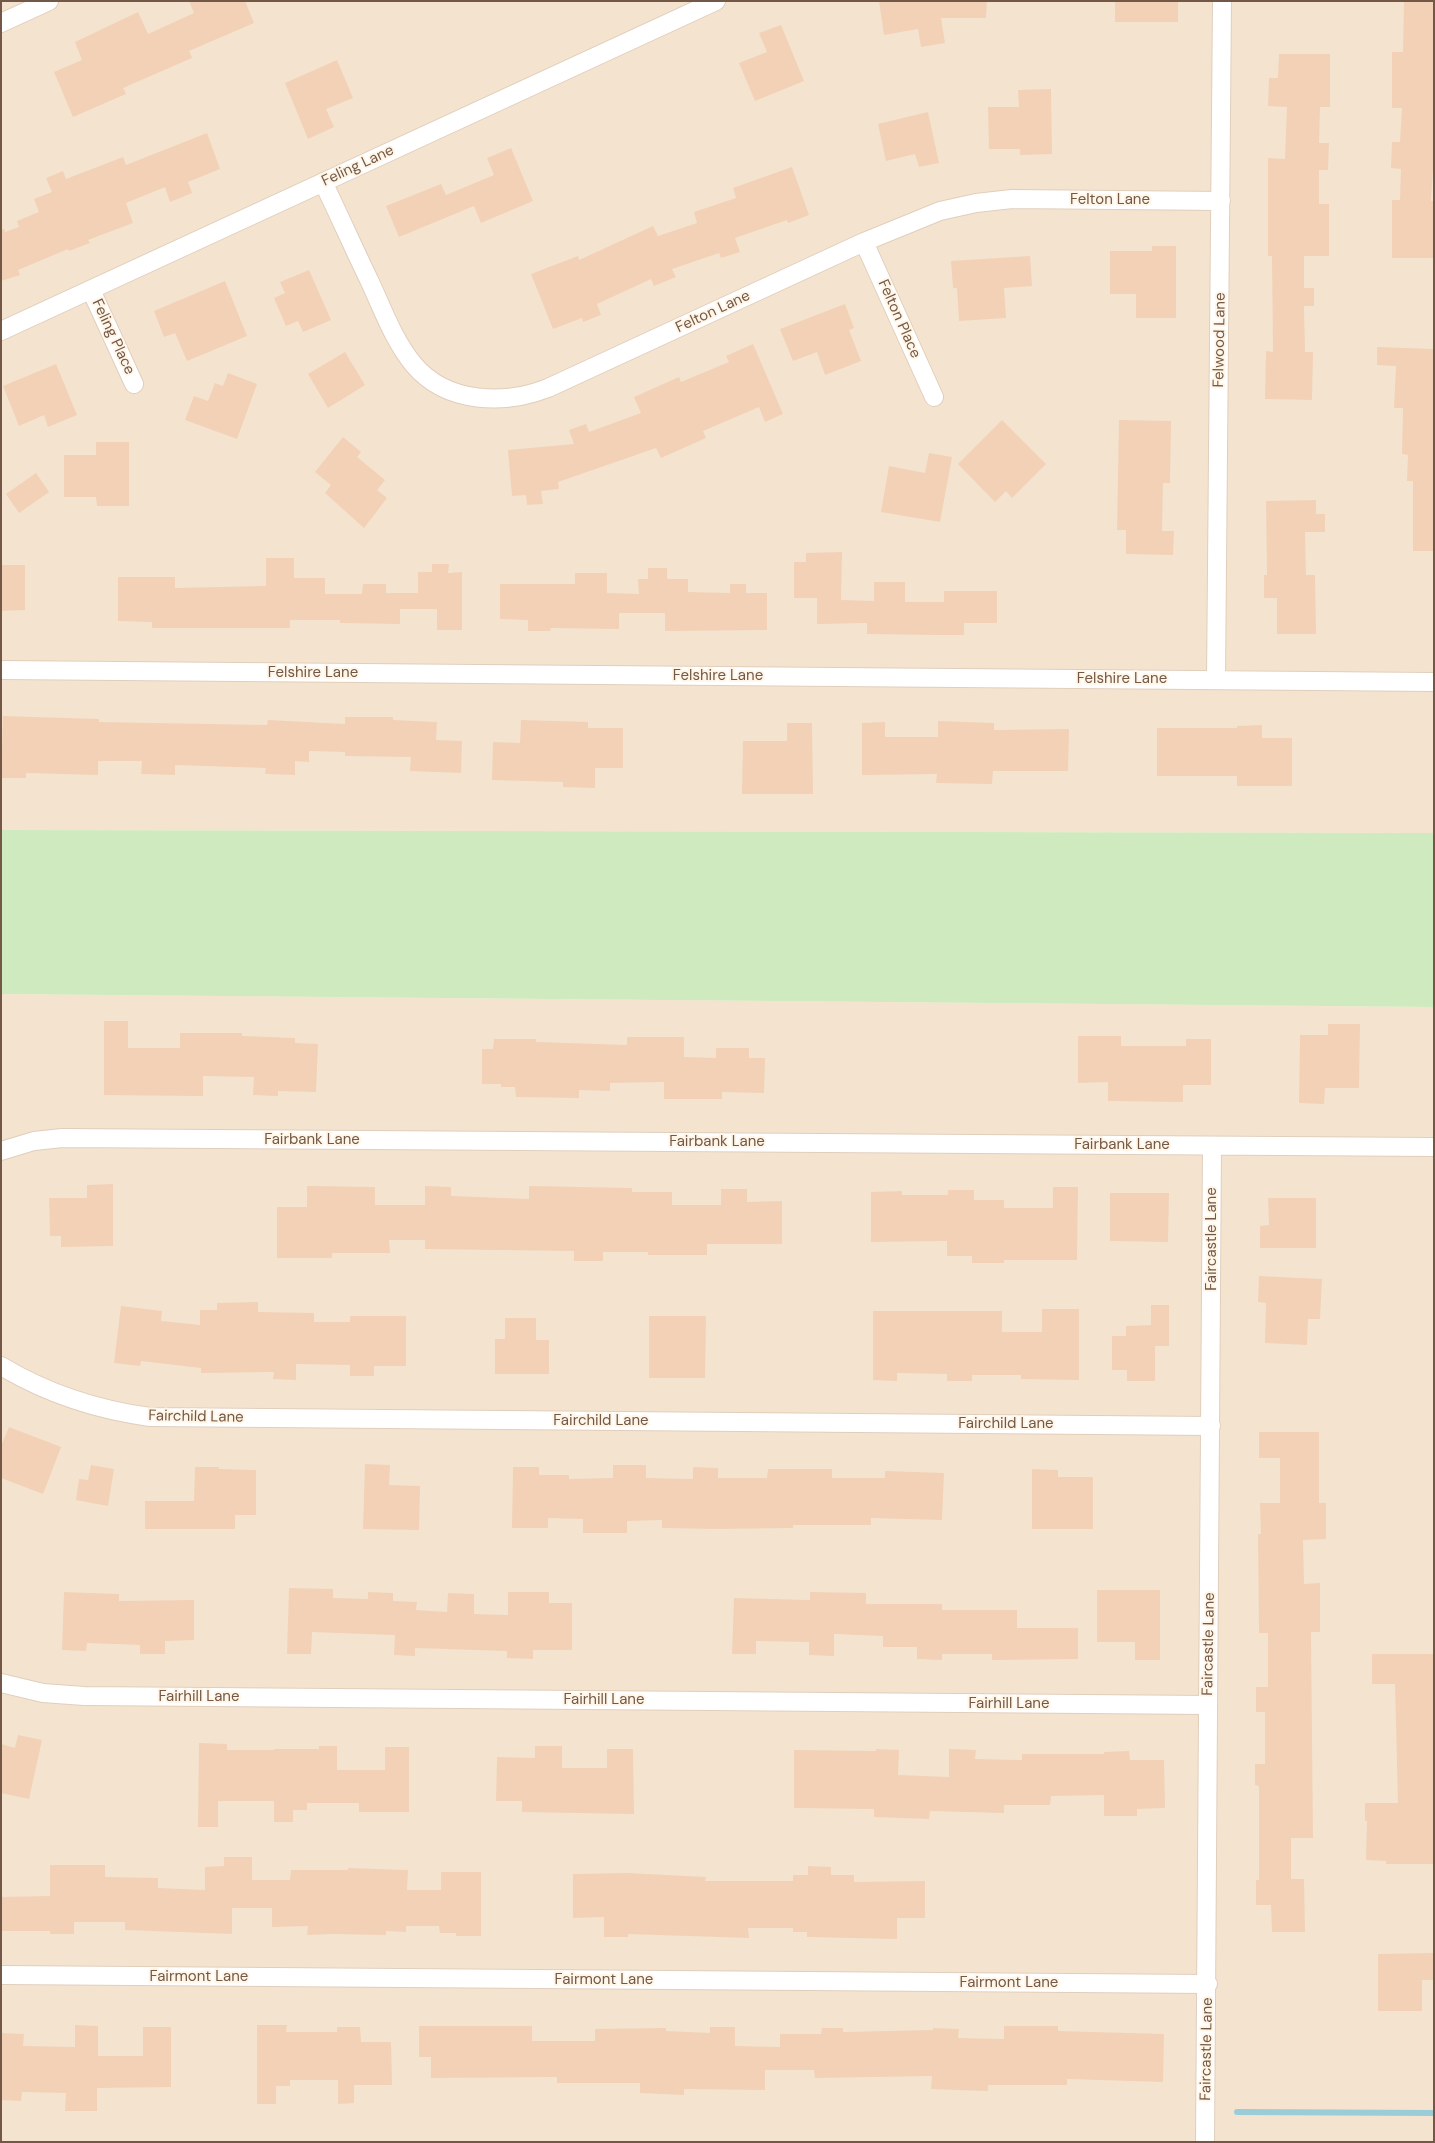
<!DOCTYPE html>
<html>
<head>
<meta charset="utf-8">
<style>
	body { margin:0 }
	#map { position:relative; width:1435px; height:2143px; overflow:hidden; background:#fcf2e0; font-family:"DM Sans",sans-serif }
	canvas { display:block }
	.frame { position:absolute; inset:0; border:2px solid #745847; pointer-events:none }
</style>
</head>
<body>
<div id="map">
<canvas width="1435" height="2143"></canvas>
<div class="frame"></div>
</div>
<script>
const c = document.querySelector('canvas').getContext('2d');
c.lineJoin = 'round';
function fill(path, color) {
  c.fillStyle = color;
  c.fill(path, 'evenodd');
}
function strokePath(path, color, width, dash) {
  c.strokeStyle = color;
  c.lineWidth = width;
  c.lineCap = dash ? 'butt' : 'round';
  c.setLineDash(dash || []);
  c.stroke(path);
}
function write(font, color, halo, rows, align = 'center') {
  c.font = font + ' "DM Sans",sans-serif';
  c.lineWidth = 4;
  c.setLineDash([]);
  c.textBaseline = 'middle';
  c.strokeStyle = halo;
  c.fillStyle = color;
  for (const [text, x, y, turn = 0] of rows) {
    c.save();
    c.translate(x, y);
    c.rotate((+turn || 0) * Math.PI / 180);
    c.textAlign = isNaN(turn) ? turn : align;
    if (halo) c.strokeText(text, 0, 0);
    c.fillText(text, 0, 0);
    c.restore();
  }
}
fill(new Path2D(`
	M1,1H1434V833L1,830Z
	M1,994L1434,1007V2142H1Z`), '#f4e4cf');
fill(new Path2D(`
	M1,830L1434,833V1007L1,994Z`), '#cfeabf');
strokePath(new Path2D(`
	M1237,2112L1434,2113`), '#9bcdd8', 6);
fill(new Path2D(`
	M189,1H245L254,23L189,51L192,58L123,88L126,94L73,117L54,72L82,60L75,42L138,12L148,34L194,13Z
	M879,1H987L986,18H941L945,43L921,47L918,29L884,35Z
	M1115,1H1178V22H1115Z
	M1404,1H1434V151L1431,201H1434V258H1392V200H1400L1401,169L1391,168L1392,142H1400L1402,108H1392V52H1403Z
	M781,25L804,81L755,101L739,63L767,52L759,33Z
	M1279,54H1330V107H1320L1319,143H1329L1328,170H1319V204H1329V256H1304V288H1314V306H1304L1305,352H1313L1312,400L1265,399L1266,351L1273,352L1272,256H1268V158L1285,159L1287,107L1268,106L1269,78H1278Z
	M337,60L353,98L326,109L334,127L308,139L285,83Z
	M1051,89L1052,154L1020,155V149H989L988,107H1019L1018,90Z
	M928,112L939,163L919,167L915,154L886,161L878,124Z
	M207,133L220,169L188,182L192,193L170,202L165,187L126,203L133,223L88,240L90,243L69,251L68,249L18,270L20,275L1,281V229H4L5,232L19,227L17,221L39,212L34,199L52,192L46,178L63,171L66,179L123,157L126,165Z
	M511,148L533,201L481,223L474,206L399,237L386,206L441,184L446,195L494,175L487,158Z
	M792,167L809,215L788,223L787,220L735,238L740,252L721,258L719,253L672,269L676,277L654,286L651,279L597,304L601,315L583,322L582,318L553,329L531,274L578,256L579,260L653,226L658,236L697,223L694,212L736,198L733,188Z
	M1152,246H1176V318H1136V294H1110V251H1152Z
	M1030,256L1032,286L1004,288L1006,318L959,321L957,288H953L951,261Z
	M309,270L331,320L303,332L298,321L286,326L274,298L285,293L280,282Z
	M225,281L247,336L187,361L175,333L164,337L154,311Z
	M845,304L854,328L849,330L861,361L825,375L817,352L793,361L780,329Z
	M753,344L783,414L765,422L759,407L703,431L706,438L661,458L656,448L558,482L559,489L541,491L543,504L527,505L526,495L512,496L508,450L574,444L569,430L586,424L589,432L641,413L634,397L679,377L681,382L729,362L726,356Z
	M1377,347L1434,349V551H1413V481H1407L1408,455L1402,454L1403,408H1394L1396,366L1377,365Z
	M345,352L365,385L328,408L308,374Z
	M56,364L77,415L48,427L44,415L19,426L3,386Z
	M228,373L257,384L237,439L185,420L194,396L208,401L215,383L223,386Z
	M1002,420L1046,464L1012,498L1006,491L995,502L958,464Z
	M1119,420L1171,421L1170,483H1163L1162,531H1174L1173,555L1126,554V530H1117Z
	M343,437L361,452L357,457L385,480L377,490L387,498L364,528L325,493L331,485L315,472Z
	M96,442H129V506H97L96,497H64V455H96Z
	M929,453L952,457L940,522L881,512L889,466L925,473Z
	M36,473L49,492L19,513L6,494Z
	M1316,500V514H1325V532H1305L1306,575H1315L1316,634H1277V598H1264V575H1267L1266,501Z
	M842,552L841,600L874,601V582H905V602H944V591H997V623H964V635H937L867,634V623L817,624V598H794V562H806V553Z
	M266,558H294V578H325V594H362L363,584H386V593H418V572H432V564H449L448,573L462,572V630H437V609H400V624L340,623V620H290V628H152V622L118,621V577H175V588L266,586Z
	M1,565H25V610L1,611Z
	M648,568H667V579H688V592L730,593V584H746V593H767V630L665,631V613H619V629L551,628L550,631H528V620L500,619V584H575V573H607V593L639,594L638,579H648Z
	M3,716L99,719V722L267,725L268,720L345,724V717H393V720L437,722L436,740L462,741L461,773L410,771L411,757L345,756V752L309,751V762L295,761V775L265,774L266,768L175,765V775L141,774L142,761H98V775L26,773V778H1Z
	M521,720L588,722V728H623V768H595V788L563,787V782L492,780L493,742L520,743Z
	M938,721L994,723V730L1069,729L1068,771H993L992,784L936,783L937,774L862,775V723L885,722V737H938Z
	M787,723H812L813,794H742L743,741H787Z
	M1262,725V738H1292V786H1237V776H1157V728H1237V726Z
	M104,1021H128V1048H180V1033H242V1036L295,1038V1043L318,1044L316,1092L278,1091V1096L253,1095L254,1077L203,1076V1096L104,1095Z
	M1328,1024H1360L1359,1088H1325L1324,1104L1299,1103L1300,1035H1328Z
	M1078,1036H1121V1046H1186V1039H1211V1085H1183V1102L1108,1101V1082L1078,1083Z
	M627,1037H684V1057L716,1058V1048H749V1058H765L764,1093L722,1092V1099H664V1082L610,1083V1091L579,1090V1098L516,1097L515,1087H501V1084H482V1049H493L494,1039H536V1042L627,1045Z
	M113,1184V1246L61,1247V1236H50L49,1198H87V1185Z
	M307,1186L375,1187V1205H425V1186L451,1187V1196L529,1199V1186L632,1188V1192H672V1205H721V1189H747V1202L782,1201V1244H707V1255H648V1252H603V1261H574V1251L425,1249V1240H389L390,1253H332V1258H277V1207H307Z
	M1053,1187H1078L1077,1260H1004V1263H972V1256H947V1241L871,1242V1192L902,1191V1195H948V1190H974V1200H1004V1208H1053Z
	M1110,1193H1169L1168,1242L1110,1241Z
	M1268,1198H1316V1248H1260V1226L1269,1225Z
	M1259,1276L1322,1279L1320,1319H1308L1307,1345L1265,1343L1266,1303L1258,1302Z
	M258,1302V1312L314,1313V1322H350V1316H406V1366H374V1376H350V1365L296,1364V1380L273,1379L274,1372L201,1373V1368L141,1361L140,1366L114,1363L121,1306L162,1311L161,1321L200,1325V1310H217V1303Z
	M1151,1305H1169V1346H1155V1381H1127V1370H1112V1336H1126V1326L1151,1325Z
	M1042,1309H1079V1380L1021,1379V1375H972V1381H947V1374L897,1373V1381L873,1380V1311H1002V1332H1042Z
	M649,1316H706L705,1378H649Z
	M505,1318H536V1340H549V1374H495V1339H505Z
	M9,1427L61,1447L43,1494L1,1478V1446Z
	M1259,1432H1319V1503H1326V1539L1303,1540L1304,1584L1320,1583V1632H1311L1313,1838H1291V1879H1304L1305,1932H1272L1271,1905H1256V1880H1259V1786L1255,1785V1764H1265V1712H1256V1687H1268V1633H1259L1258,1534H1261L1260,1503H1280V1458H1259Z
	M365,1464L390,1465L389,1485L420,1486L419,1530L363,1529Z
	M91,1465L114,1469L108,1506L76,1500L79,1479L88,1480Z
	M613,1465H646V1478L693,1479V1467L718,1468V1478H767L768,1469H832V1478H885V1471L944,1473L942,1520L871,1518V1525H793V1528L716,1529L662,1528V1520L627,1521V1533H583V1519L548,1518V1528H512L513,1467H539V1475H569V1479L613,1478Z
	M195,1467H219V1469L256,1470V1515H235V1529H145V1501H194Z
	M1032,1469L1058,1470V1477H1093V1529H1032Z
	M289,1588L333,1589V1598L368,1599V1592L393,1593V1601L417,1602L416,1610L447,1612L448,1593L474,1594V1614L508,1615V1592H549V1603H572V1650H533V1659L507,1658V1651L415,1648V1656L394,1655L395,1635L312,1632L311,1654H287Z
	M1097,1590H1160V1660H1135V1642H1097Z
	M64,1592L119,1594V1601L194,1600V1640L165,1641V1654H140V1645L87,1643L86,1651L62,1650Z
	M810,1592L866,1593V1604H942V1610H1017V1628H1078V1659L992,1660V1654H942V1660L917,1659V1647H883V1636L834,1634V1656L809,1655V1642L756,1641V1654H732L734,1598L810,1600Z
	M1372,1654H1434V1864H1386V1861L1366,1860L1367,1821H1365V1803H1398L1395,1684H1372Z
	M18,1735L42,1740L29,1799L1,1793V1744L15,1748Z
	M199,1743L227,1744V1750H274V1749H319V1746H337V1770H385V1747H409V1812H359V1803H307V1810H293V1822H274V1801H218V1827H198Z
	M535,1746H562V1768H607V1749H633L634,1814L522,1812V1801H496L497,1757L535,1758Z
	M876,1749L899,1750L898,1775L949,1777V1749L976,1750L975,1759L1022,1760V1754H1104V1752L1129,1751L1130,1760H1164L1165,1808L1137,1809V1816H1104V1795L1051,1796L1050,1805H1004V1813L930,1811L929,1819L874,1817V1809L794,1808V1750L876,1751Z
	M224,1857H252V1880H290L291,1870H348V1868L408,1870L407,1890H441V1872H481V1936H456V1933H440L439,1926H406V1932L386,1931V1935L333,1934L307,1935L308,1926L272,1927V1908H232V1934L125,1930V1922H74V1934H50V1931H1V1897L50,1896V1865H105V1877L158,1878V1888L205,1890V1867L224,1866Z
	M808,1866L831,1867V1875H854V1882L925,1881V1918H897V1939L807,1937V1932H793V1928H748L749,1938L628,1934V1937H604V1917L573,1918V1874L627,1873L706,1877L705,1881H793V1875H808Z
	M1434,1953V1980H1422V2011H1378V1954Z
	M75,2025L98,2026V2056H143V2027H171V2087L97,2088V2111H65L66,2093L22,2092L21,2101L1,2100V2033L24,2034L23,2046L75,2047Z
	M257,2025H287L286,2032H337V2027H360L361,2042H391L392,2085H354V2103L338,2104V2080H290V2086H276V2104H257Z
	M419,2026H532V2041H595V2029L666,2028V2031L710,2033V2027H735V2046L780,2047V2034H821L822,2028H843V2032L933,2030V2028L959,2029L958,2038L1004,2039V2026H1058V2031L1164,2034L1163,2082L1067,2079V2085H988V2091L931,2089L932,2076L815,2078L814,2070H765V2090L684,2089V2095L640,2093V2083H557V2077L431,2078V2057H419Z`), '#f2d1b7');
const minor = new Path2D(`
	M1,23L49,1
	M323,182C339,215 354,249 370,282C383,310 394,341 414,365C447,404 505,405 548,388L864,242L940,211L976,203L1012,199L1221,201
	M864,242L934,397
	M91,290L134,384
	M1,331L716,1
	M1,670L1434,682
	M1216,680L1222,1
	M1,1151L34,1141L62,1138L1434,1147
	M1,1366C46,1393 98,1410 150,1417L1211,1426
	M1,1683L43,1693L84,1696L1208,1705
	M1,1975L1208,1984
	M1205,2142L1212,1146`);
strokePath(minor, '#e1cebc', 20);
strokePath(minor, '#fff', 18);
write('15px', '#745847', '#fff6e7', [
	["Feling Lane",358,166,-25],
	["Felton Lane",1110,200],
	["Felton Lane",713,312,-25],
	["Felton Place",899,319,66],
	["Feling Place",113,337,65],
	["Felwood Lane",1220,340,-89],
	["Felshire Lane",313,673],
	["Felshire Lane",718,676],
	["Felshire Lane",1122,679],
	["Fairbank Lane",312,1140],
	["Fairbank Lane",717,1142],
	["Fairbank Lane",1122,1145],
	["Faircastle Lane",1212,1239,-90],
	["Fairchild Lane",196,1417,1],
	["Fairchild Lane",601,1421],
	["Fairchild Lane",1006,1424],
	["Faircastle Lane",1209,1644,-89],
	["Fairhill Lane",199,1697],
	["Fairhill Lane",604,1700],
	["Fairhill Lane",1009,1704],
	["Fairmont Lane",199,1977],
	["Fairmont Lane",604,1980],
	["Fairmont Lane",1009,1983],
	["Faircastle Lane",1207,2049,-89]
]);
</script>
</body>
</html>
